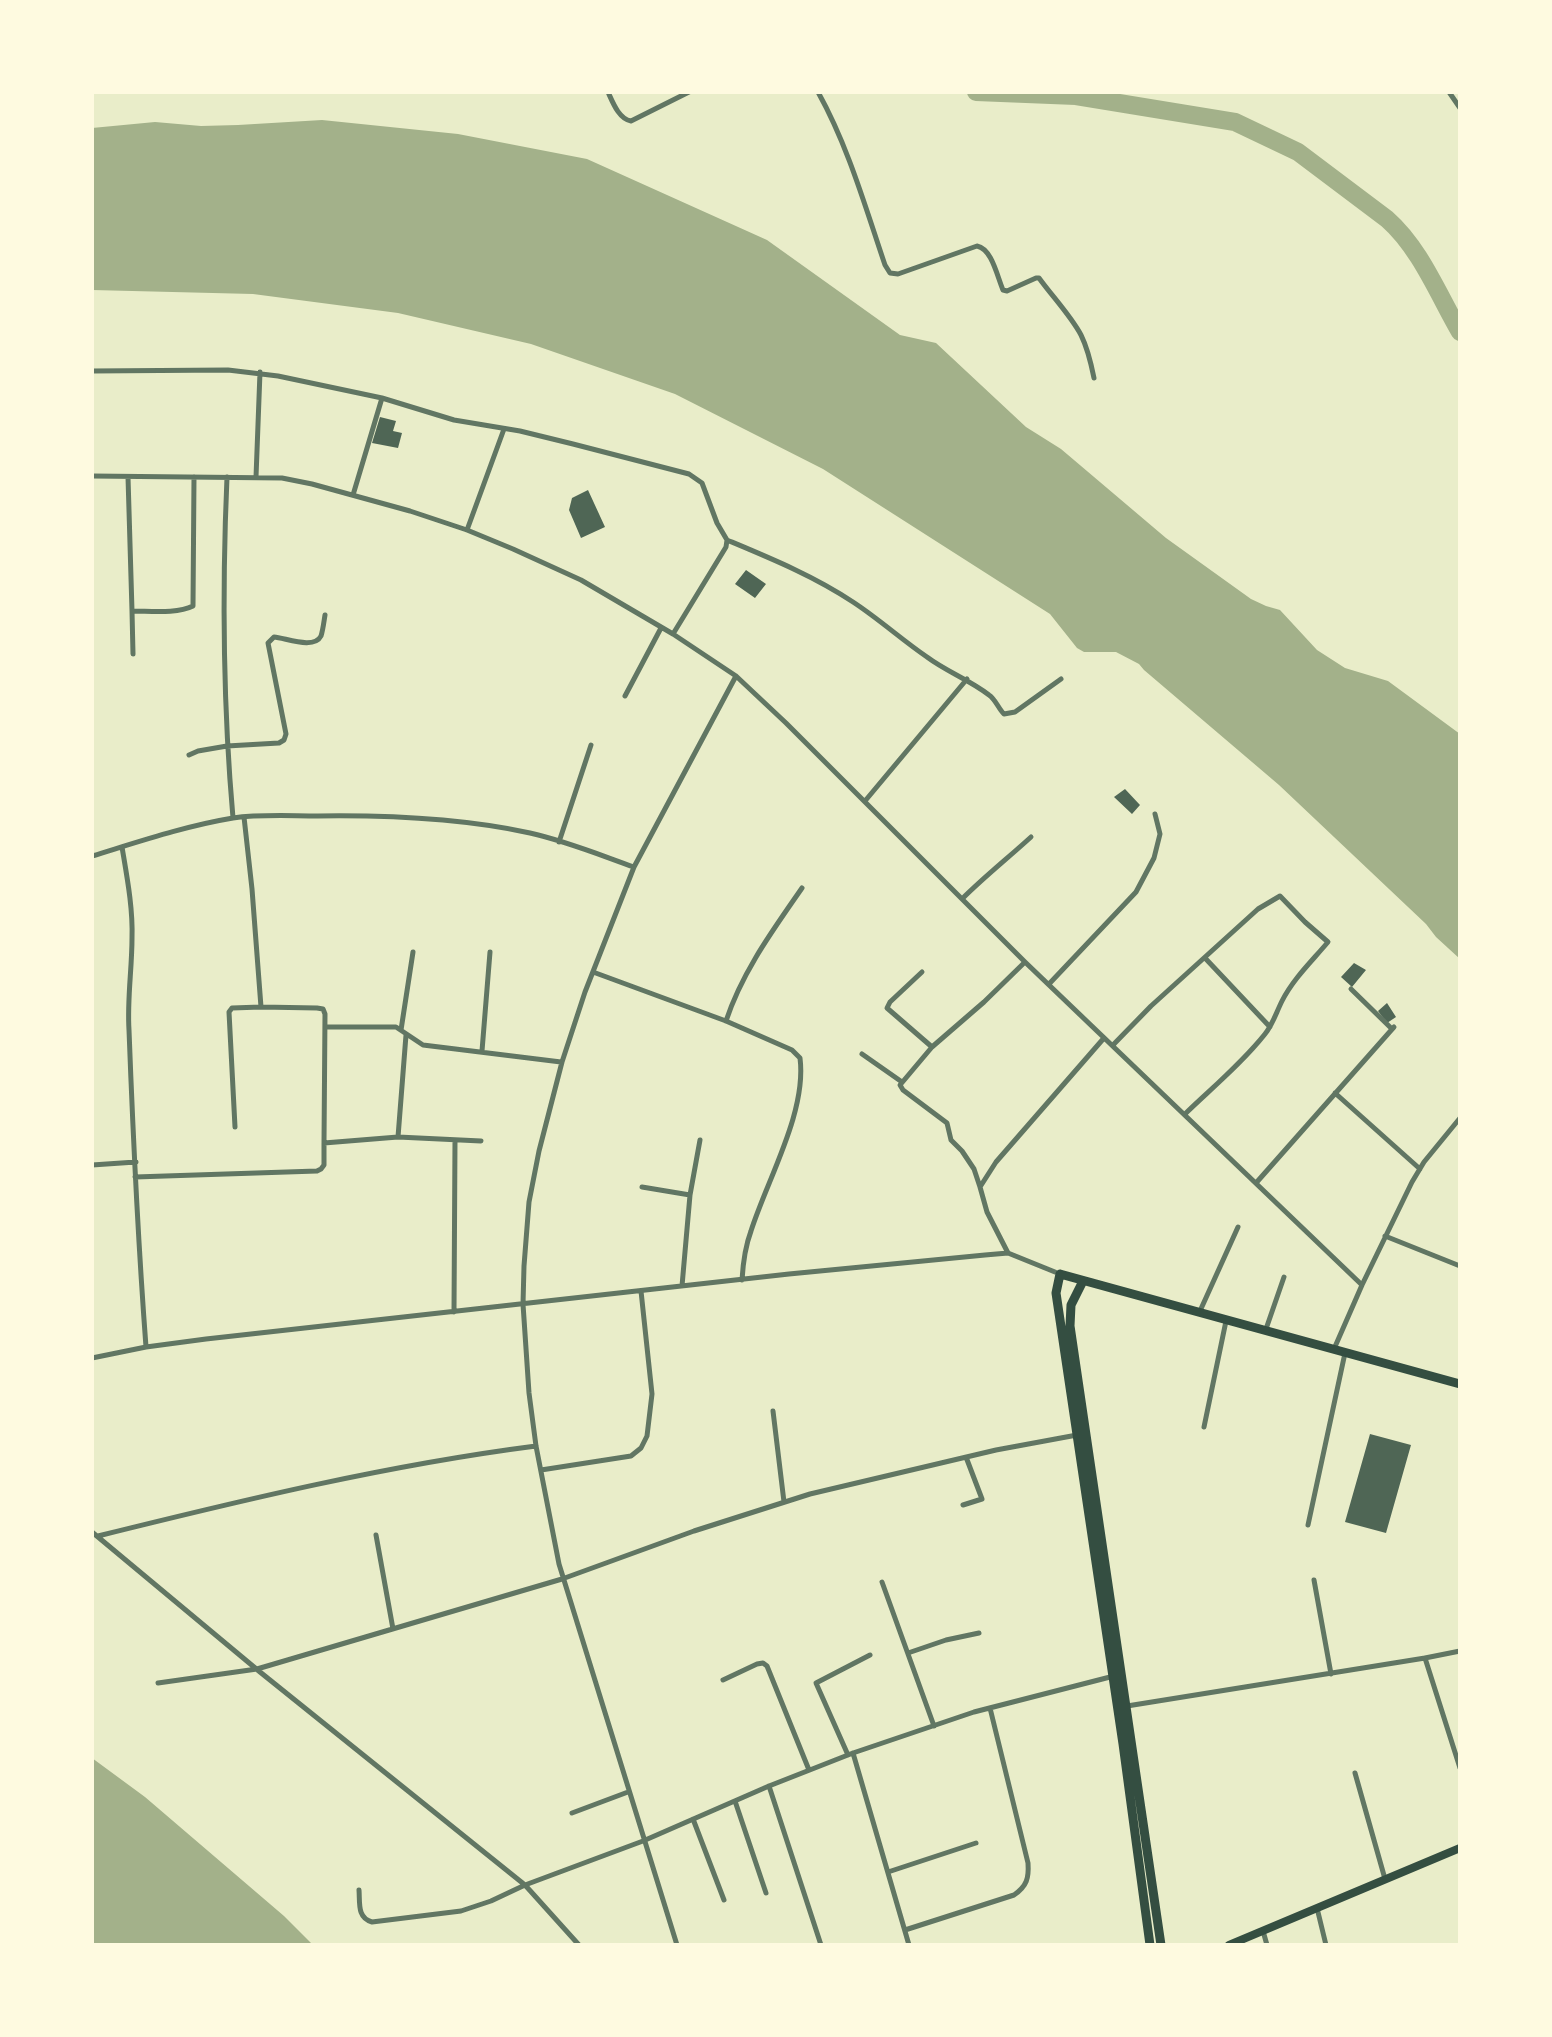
<!DOCTYPE html>
<html>
<head>
<meta charset="utf-8">
<style>
	body { margin:0 }
	#map { position:relative; width:1552px; height:2037px; overflow:hidden; background:#e9edc9; font-family:"Open Sans",sans-serif }
	canvas { display:block }
	.frame { position:absolute; inset:0; border:94px solid #fefae0; pointer-events:none }
</style>
</head>
<body>
<div id="map">
<canvas width="1552" height="2037"></canvas>
<div class="frame"></div>
</div>
<script>
const c = document.querySelector('canvas').getContext('2d');
c.lineJoin = 'round';
function fill(path, color) {
  c.fillStyle = color;
  c.fill(path, 'evenodd');
}
function strokePath(path, color, width, dash) {
  c.strokeStyle = color;
  c.lineWidth = width;
  c.lineCap = dash ? 'butt' : 'round';
  c.setLineDash(dash || []);
  c.stroke(path);
}
fill(new Path2D(`
	M322,120L458,134L587,159L767,240L900,335L936,343L1026,427L1061,449L1166,538L1251,599L1266,606L1280,610L1317,650L1345,668L1388,681L1460,734V959L1436,937L1426,924L1279,785L1144,670L1139,664L1116,652H1084L1077,648L1050,614L823,469L675,394L531,344L398,313L253,294L92,290V128L155,122L201,126L238,125Z
	M92,1758L145,1797L284,1916L313,1945H92Z`), '#a3b18a');
strokePath(new Path2D(`
	M976,92L1076,96L1235,122L1298,152L1387,219C1420,248 1438,294 1460,332`), '#a3b18a', 18);
fill(new Path2D(`
	M380,417L396,421L393,431L402,433L398,448L372,443Z
	M588,490L605,527L581,538L569,510L572,498Z
	M746,570L766,584L755,598L735,584Z
	M1125,789L1140,805L1132,814L1114,797Z
	M1354,963L1366,970L1352,987L1341,977Z
	M1387,1003L1396,1017L1387,1023L1378,1011Z
	M1370,1434L1411,1445L1386,1533L1345,1522Z`), '#4f6655');
strokePath(new Path2D(`
	M608,92C613,103 619,119 631,121L689,92
	M818,92C848,146 865,206 885,265L890,273L898,274L977,246C992,249 997,276 1003,290L1007,291L1036,278H1039C1052,296 1071,316 1081,335C1088,349 1091,363 1094,378
	M1449,92L1460,108
	M92,371L228,370L278,376L382,398L454,420L520,431L573,444L689,474L702,483L717,523L727,540L726,547L673,634
	M92,476L282,478L312,484L410,511L467,530L513,549L581,580L673,634L736,676L786,723L1025,962L1362,1285L1334,1349
	M128,477L132,611
	M227,477C222,591 223,705 233,818
	M256,477L260,372
	M353,495L382,398
	M467,530L504,429
	M727,540C770,558 814,576 853,602C879,619 902,640 927,657C947,672 970,680 989,695C996,700 998,708 1004,714L1015,712L1061,679
	M133,654L132,611C151,611 177,614 193,606L194,477
	M625,696L661,628
	M189,755L198,751L227,746L279,743L284,740L286,734L268,643L274,637C286,638 314,650 321,636C323,630 324,621 325,615
	M865,801L967,679
	M244,817L252,889L261,1007L317,1008L323,1009L325,1014L324,1143
	M559,842L591,745
	M122,847C127,877 133,908 132,938C132,969 127,999 129,1030C133,1136 138,1241 146,1347
	M92,856C138,842 185,826 233,818C261,814 290,816 318,816C389,815 461,818 530,833C566,841 600,855 634,867
	M962,899C984,877 1008,858 1031,837
	M1205,958L1270,1027
	M593,972L726,1021L792,1050L800,1058C807,1112 767,1180 751,1231C745,1247 743,1263 742,1280
	M922,972L890,1002L887,1008L932,1047
	M1049,984L1136,892L1154,858L1160,834L1155,814
	M1351,989L1392,1029
	M726,1021C742,972 773,930 802,888
	M325,1027H396L423,1045L561,1062
	M401,1030L413,952
	M1113,1045L1151,1006L1258,909L1280,896L1305,922L1328,942C1312,961 1293,979 1282,1001C1276,1013 1273,1024 1265,1034C1242,1063 1212,1088 1185,1114
	M482,1051L490,952
	M862,1054L902,1082
	M1335,1093L1420,1169
	M235,1127L229,1012L232,1008L261,1007
	M398,1137L406,1035
	M92,1165L136,1162
	M135,1177L317,1171L321,1169L324,1165V1143L398,1137L481,1141
	M1256,1183L1394,1027
	M642,1187L690,1195L682,1286
	M980,1187L974,1169L962,1151L951,1140L947,1123L903,1090L900,1085L932,1047L984,1002L1025,962
	M690,1195L700,1140
	M1385,1236L1460,1266
	M1008,1253L987,1212L980,1187L996,1162L1104,1038
	M1362,1285L1412,1182L1424,1162L1460,1118
	M1200,1311L1238,1227
	M454,1312L455,1140
	M1266,1329L1284,1277
	M92,1358L146,1347L206,1339L789,1274L985,1255L1008,1253L1055,1272
	M773,1411L784,1502
	M1204,1427L1226,1321
	M541,1470L631,1456L641,1448L647,1436L652,1394L641,1291
	M963,1505L982,1499L966,1457
	M1308,1525L1345,1353
	M92,1532L260,1672L525,1885L579,1945
	M376,1535L393,1629
	M98,1536C243,1500 388,1465 536,1446
	M1314,1580L1331,1674
	M882,1582L934,1726
	M908,1653L946,1640L979,1633
	M1425,1658L1460,1651
	M723,1680L757,1664L763,1663L767,1666L809,1770
	M158,1683L257,1669L562,1579L694,1531L810,1494L996,1450L1077,1435
	M1127,1706L1425,1658L1460,1768
	M853,1753L909,1945
	M848,1755L816,1683L870,1655
	M1355,1773L1385,1879
	M769,1786L821,1945
	M735,1801L766,1893
	M572,1813L628,1792
	M693,1819L724,1900
	M888,1872L976,1843
	M359,1890C360,1903 357,1918 372,1922L461,1911L491,1901L525,1885L643,1841L769,1786L853,1753L974,1712L1114,1676
	M1317,1908L1326,1945
	M905,1930L1014,1895C1027,1886 1029,1878 1028,1863L990,1708
	M1263,1931L1267,1945
	M677,1945L559,1564L536,1446L529,1393L523,1304L524,1266L529,1202L539,1151L562,1062L585,992L634,867L736,676`), '#617663', 5);
strokePath(new Path2D(`
	M1229,1945L1460,1848`), '#344e41', 8);
strokePath(new Path2D(`
	M1083,1281L1071,1305L1070,1326L1161,1945
	M1150,1945L1123,1744L1056,1293L1060,1274L1460,1384`), '#344e41', 9);
</script>
</body>
</html>
